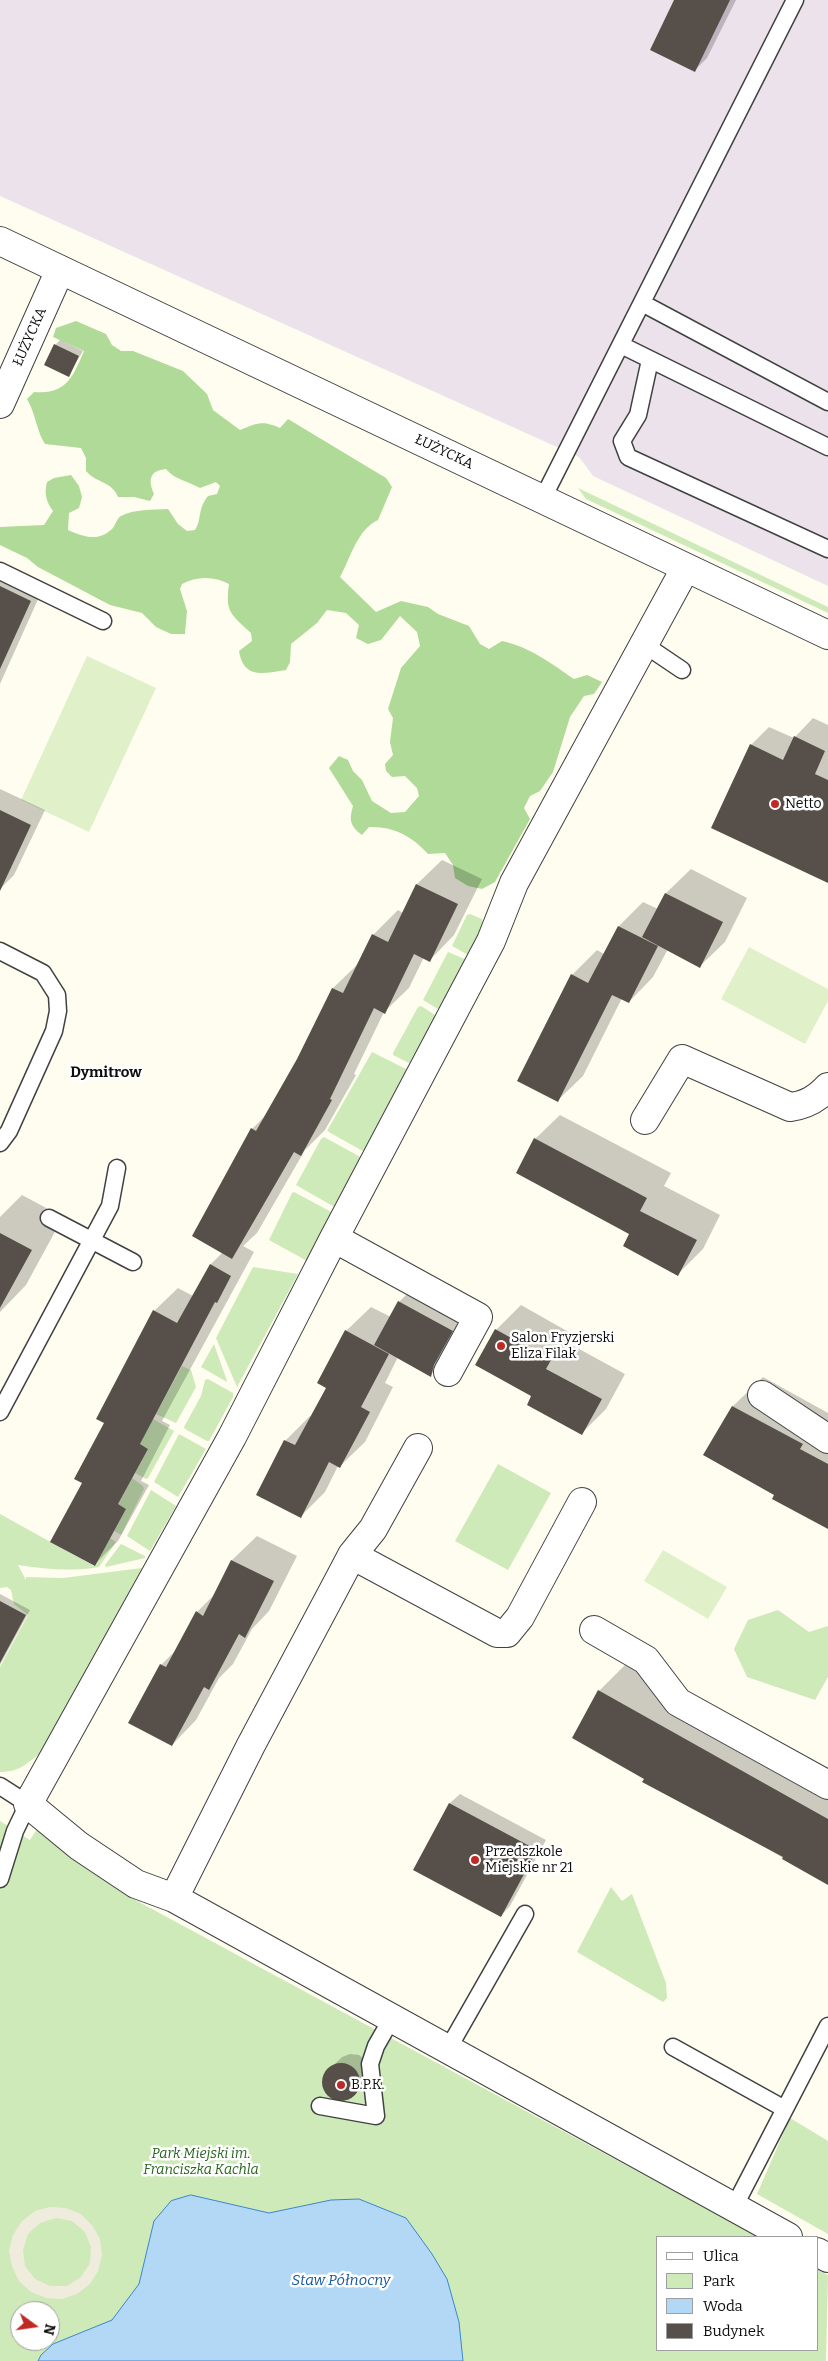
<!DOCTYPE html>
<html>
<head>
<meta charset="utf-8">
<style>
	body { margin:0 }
	#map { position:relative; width:828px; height:2361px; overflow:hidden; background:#fffdef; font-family:Bitter,serif }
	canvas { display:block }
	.legend { position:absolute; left:656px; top:2236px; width:162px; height:115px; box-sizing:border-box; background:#fff; border:1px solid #9f9f9f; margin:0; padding:6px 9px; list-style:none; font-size:15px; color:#0e0e0e }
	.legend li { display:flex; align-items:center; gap:10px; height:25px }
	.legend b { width:25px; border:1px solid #9f9f9f }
	.north { position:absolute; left:10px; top:2301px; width:50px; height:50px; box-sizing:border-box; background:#fff; border:1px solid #9f9f9f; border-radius:50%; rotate:104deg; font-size:14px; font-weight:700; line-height:20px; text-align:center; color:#0e0e0e }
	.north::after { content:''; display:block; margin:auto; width:18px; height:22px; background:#bf2a25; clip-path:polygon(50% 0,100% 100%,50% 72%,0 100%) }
</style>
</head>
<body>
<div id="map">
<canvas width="828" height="2361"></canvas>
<ul class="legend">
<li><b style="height:6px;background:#fff"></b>Ulica</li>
<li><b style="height:14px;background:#ceeab8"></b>Park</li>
<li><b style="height:14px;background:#b3d8f6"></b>Woda</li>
<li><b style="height:14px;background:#57504a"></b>Budynek</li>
</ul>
<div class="north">N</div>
</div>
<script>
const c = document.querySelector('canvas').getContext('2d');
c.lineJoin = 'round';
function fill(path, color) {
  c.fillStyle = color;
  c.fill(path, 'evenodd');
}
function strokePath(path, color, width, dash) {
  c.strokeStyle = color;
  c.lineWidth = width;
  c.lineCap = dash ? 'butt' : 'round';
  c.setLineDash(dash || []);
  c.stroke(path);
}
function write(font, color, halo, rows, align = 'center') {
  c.font = font + ' Bitter,serif';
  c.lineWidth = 5;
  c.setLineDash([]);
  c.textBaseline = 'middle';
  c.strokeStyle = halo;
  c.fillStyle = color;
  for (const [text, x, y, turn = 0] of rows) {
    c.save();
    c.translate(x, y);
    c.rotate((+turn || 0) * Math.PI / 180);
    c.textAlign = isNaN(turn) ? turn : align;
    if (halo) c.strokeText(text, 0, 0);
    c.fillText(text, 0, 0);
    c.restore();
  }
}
fill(new Path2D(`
	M0,0H828V586L593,476L579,457L0,196Z`), '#ece2ec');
fill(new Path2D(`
	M578,488L828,607V613L586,499Z
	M470,914L482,919L484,930L470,956L452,946L467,915Z
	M448,952L467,960L441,1011L423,1000Z
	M421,1006L438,1017L413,1065L393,1055V1053L418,1007Z
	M372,1052L410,1071L368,1154L327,1131Z
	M324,1137L364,1159L338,1209L296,1185L321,1139Z
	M294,1192L335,1214L309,1262L269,1240L292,1193Z
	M253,1267L298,1274L237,1387L216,1338Z
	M214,1344L227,1381V1382L201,1367Z
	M182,1366L191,1370L196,1387L176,1423L156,1414Z
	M208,1379L233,1393V1397L209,1441H207L185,1429L184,1427L201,1396L205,1380Z
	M153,1419L174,1431L148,1478L146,1479L135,1473L148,1449L140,1444Z
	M179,1434L206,1449L178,1497L154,1482Z
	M498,1464L551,1493L508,1570L455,1541Z
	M132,1478L143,1486L144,1489L121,1535L114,1531L126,1509L118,1504Z
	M151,1490L176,1506L150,1551L127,1536Z
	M0,1514L94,1566L110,1538L116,1542L99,1567C71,1572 45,1569 18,1565L26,1580V1577L63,1578L142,1568L41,1753C26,1763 21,1772 0,1772V1667L28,1615L14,1604L11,1590L7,1587L0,1588Z
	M121,1544L145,1556V1558L106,1567L105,1565Z
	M778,1610L809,1632L828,1626V1677L815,1700L747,1677L734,1649L748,1620Z
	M0,1821L30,1840L37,1829L58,1847L128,1896L759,2237H657V2350H817V2269L828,2275L826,2361H0ZM20,2311H50V2341H20Z
	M611,1887L622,1901L632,1894L666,1983L667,1998L663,2002L577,1952Z
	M790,2118L828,2141V2234L757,2194Z`), '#ceeab8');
fill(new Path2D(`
	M76,321L106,334L112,345L121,351H133L183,371L207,394L213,410L240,430C258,423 262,420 280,428L288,419L386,478L392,487L378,520C357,530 351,557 340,577L376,612L401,601L428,607L438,614L469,626L480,644L489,649L502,641C530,647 552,664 574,679L587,675L602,682L594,694L584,696L570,717L553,772L540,791L530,796L524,808L530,819L495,882L482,889L468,886L455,878L453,865L445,853L428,854C412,836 393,826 369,827L362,835C350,826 349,820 353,806L329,768L339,756L348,760L353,771L362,780L372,801L391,813L405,812L419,796L417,788L405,776L392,777L386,771L385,764L393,755L390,742L393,718L388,709L401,668L420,646L417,632L400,616L381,640L368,644L356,638L359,625L346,613L327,610L317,623L291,644L290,662L286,670C264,673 244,680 239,651L252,641L251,633C231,614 225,613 229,584C215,576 196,576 182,584L180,589L187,611L185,634H171L156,627L142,613L110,605L38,567L27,558L0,545V527L44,525L53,511C46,502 44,493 47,482L54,478L71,475L79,486L82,497L79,508L69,513L68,530C84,537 98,542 112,529C116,525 116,519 121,516C134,509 153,510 168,509L178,524L187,531L195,530C202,520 197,510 208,496L217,494L220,486L216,482L200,488C188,481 175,480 166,469C149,471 148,480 154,494L150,501L134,497H118C112,481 96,483 86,471V458L81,448L45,444C36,430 36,414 27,399L34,392C66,395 73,377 84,351L53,337L56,328Z`), '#b0da97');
fill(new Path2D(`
	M87,656L156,688L89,832L21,800Z
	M749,947L828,989V1001L805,1044L721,999Z
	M663,1550L727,1587L708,1619L644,1581Z`), '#e0f1ca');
fill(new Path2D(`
	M50,2207L66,2208L81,2214L92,2225L100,2239L102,2255L98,2271L90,2284L77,2294L62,2299L46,2298L31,2292L19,2281L12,2266L9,2251L13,2235L22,2221L35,2211ZM56,2218L72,2221L85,2232L91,2247L90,2263L81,2277L67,2286H50L35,2279L25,2266L23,2250L28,2234L40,2223Z`), '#efecde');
const water = new Path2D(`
	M191,2195L269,2213L331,2200L359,2199L406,2218L432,2254L447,2279L459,2322L463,2361H38L41,2355L53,2344L112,2320L139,2284L154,2221L171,2201Z`);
fill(water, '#b3d8f6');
strokePath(water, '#3a87ce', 1);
fill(new Path2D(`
	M675,0H736L707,58L695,70Z
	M60,340L83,351L68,376L55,345Z
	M0,565L44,586L0,684Z
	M813,718L828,725V881L751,745L769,727L794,738Z
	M0,789L45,810L14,875L0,889Z
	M442,860L482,879L454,935L430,960L424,957L409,988L384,1012L354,1074L356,1075L325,1130L305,1150L257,1233L243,1246L254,1252L162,1421L170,1425L141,1481L149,1485L118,1541L94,1565L84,1482L106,1423L154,1311L178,1288L193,1296L211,1264L223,1252L252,1129L267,1114L299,1059L333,988L358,964L373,935L398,910L403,913L417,884Z
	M691,869L747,898L725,942L700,966L668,949L653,977L629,1002L622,998L583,1076L558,1100L572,975L597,950L604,954L619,926L643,902L658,909L666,893Z
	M560,1115L671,1173L664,1186L720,1215L703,1249L678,1274L535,1139Z
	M22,1195L63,1217L26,1285L0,1312V1217Z
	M424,1277L476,1306L455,1351L430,1375L398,1357L385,1383L393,1387L365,1442L340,1466H338L325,1492L300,1517L258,1494L285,1441L310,1416L312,1417L327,1387L346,1331L371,1307L391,1317L399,1302Z
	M521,1305L574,1335L570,1344L625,1374L606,1409L582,1433L533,1396L496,1330Z
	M763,1377L828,1413V1528L776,1495L705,1455L733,1406Z
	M257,1536L297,1556L269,1611L252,1629L233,1664L219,1678L196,1720L172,1745L161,1665L177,1649L197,1612L216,1593L232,1560Z
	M0,1594L30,1610L0,1665Z
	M629,1661L828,1772V1884L646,1778L599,1691Z
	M460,1794L546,1840L510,1906L501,1916L415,1869L450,1803Z
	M350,2054L359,2055L366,2061L365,2085L348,2100L330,2096L325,2090L323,2082L326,2073L342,2057Z`), '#0003');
fill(new Path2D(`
	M674,0H730L695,72L650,50Z
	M54,344L79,356L69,377L44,365Z
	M0,586L31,601L0,669Z
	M794,736L825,751L815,774L828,780V883L711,828L750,744L783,760Z
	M0,810L31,825L0,891Z
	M416,884L458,904L430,962L414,954L385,1014L374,1008L330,1099L332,1100L301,1156L294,1152L232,1259L192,1236L251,1128L256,1131L297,1059L332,988L343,993L372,934L388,942Z
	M665,893L723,922L700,968L642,937Z
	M618,926L658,946L629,1003L612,995L558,1102L517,1081L571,974L588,983Z
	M534,1138L647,1198L640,1211L697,1240L678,1276L623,1246L629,1234L516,1173Z
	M0,1233L32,1250L0,1308Z
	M210,1264L231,1276L217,1303L215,1302L140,1444L148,1449L118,1504L126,1509L95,1566L50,1542L82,1483L74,1479L104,1423L96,1419L153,1310L177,1323Z
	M398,1301L453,1331L434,1365L431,1377L374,1345Z
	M495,1329L551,1360L546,1369L602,1399L582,1435L527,1405L531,1396L475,1365Z
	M345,1330L389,1354L361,1407L370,1412L340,1468L329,1462L301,1518L256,1495L284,1440L295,1445L326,1388L317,1383Z
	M732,1406L803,1444L800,1449L828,1464V1529L772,1499L774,1495L703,1455Z
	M231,1560L274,1581L245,1638L239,1634L209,1690L204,1687L172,1746L128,1723L160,1664L166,1667L196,1611L203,1616Z
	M0,1601L26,1615L0,1663Z
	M598,1690L828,1819V1885L782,1859L783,1857L642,1782L644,1779L572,1738Z
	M449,1803L537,1850L501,1917L413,1870Z
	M322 2082a19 19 0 1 1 38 0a19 19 0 1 1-38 0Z`), '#57504a');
const service = new Path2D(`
	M642,303L828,402
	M621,345L828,447
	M650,360L638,415L622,441L628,457L828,549
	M543,498L795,0
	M0,571L103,621
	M645,645L682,670
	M0,951L43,973L57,995L58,1011L54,1031L9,1131L0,1143
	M49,1218L133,1262
	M0,1412L110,1206L117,1168
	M0,1786L28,1804L15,1831L0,1879
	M673,2047L783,2108
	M448,2049L525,1914
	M320,2106L376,2116L370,2064L376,2046L392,2018
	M733,2209L828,2026`);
const minor = new Path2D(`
	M0,404L60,270
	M685,569L514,883L491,941L334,1238L232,1437L28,1804L79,1846L136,1884L174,1898L788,2237
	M645,1120L682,1059L790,1107C806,1105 817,1099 828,1087
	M334,1238L478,1317L448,1372
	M762,1395L828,1439
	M352,1555L497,1633H507L520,1617L582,1502
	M594,1630L646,1660L678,1702L828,1785
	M174,1898L251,1745L333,1591L352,1555L373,1529L418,1448
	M817,2252L828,2258`);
const tertiary = new Path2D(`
	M0,241L828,635`);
strokePath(service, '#414141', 19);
strokePath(minor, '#414141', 30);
strokePath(tertiary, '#414141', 30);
strokePath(service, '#fff', 16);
strokePath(minor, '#fff', 28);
strokePath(tertiary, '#fff', 28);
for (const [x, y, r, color] of [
	[775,804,5,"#bf2a25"],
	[501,1346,5,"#bf2a25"],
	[475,1860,5,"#bf2a25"],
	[341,2085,5,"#bf2a25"]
]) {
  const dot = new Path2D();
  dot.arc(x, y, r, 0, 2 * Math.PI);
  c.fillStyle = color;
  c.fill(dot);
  strokePath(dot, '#fff', 2);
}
write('14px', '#0e0e0e', '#fff', [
	["ŁUŻYCKA",30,337,-66],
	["ŁUŻYCKA",444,452,25]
]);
write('14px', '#0e0e0e', '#fff', [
	["Netto",785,804],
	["Salon Fryzjerski",511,1338],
	["Eliza Filak",511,1354],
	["Przedszkole",485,1852],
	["Miejskie nr 21",485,1868],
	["B.P.K.",351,2085]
], 'left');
write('italic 14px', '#27661d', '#fff', [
	["Park Miejski im.",201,2154],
	["Franciszka Kachla",201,2170]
]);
write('bold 15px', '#0e0e0e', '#fff', [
	["Dymitrow",106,1073]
]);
write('italic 15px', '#1659a1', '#fff', [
	["Staw Północny",341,2281]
]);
</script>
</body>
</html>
